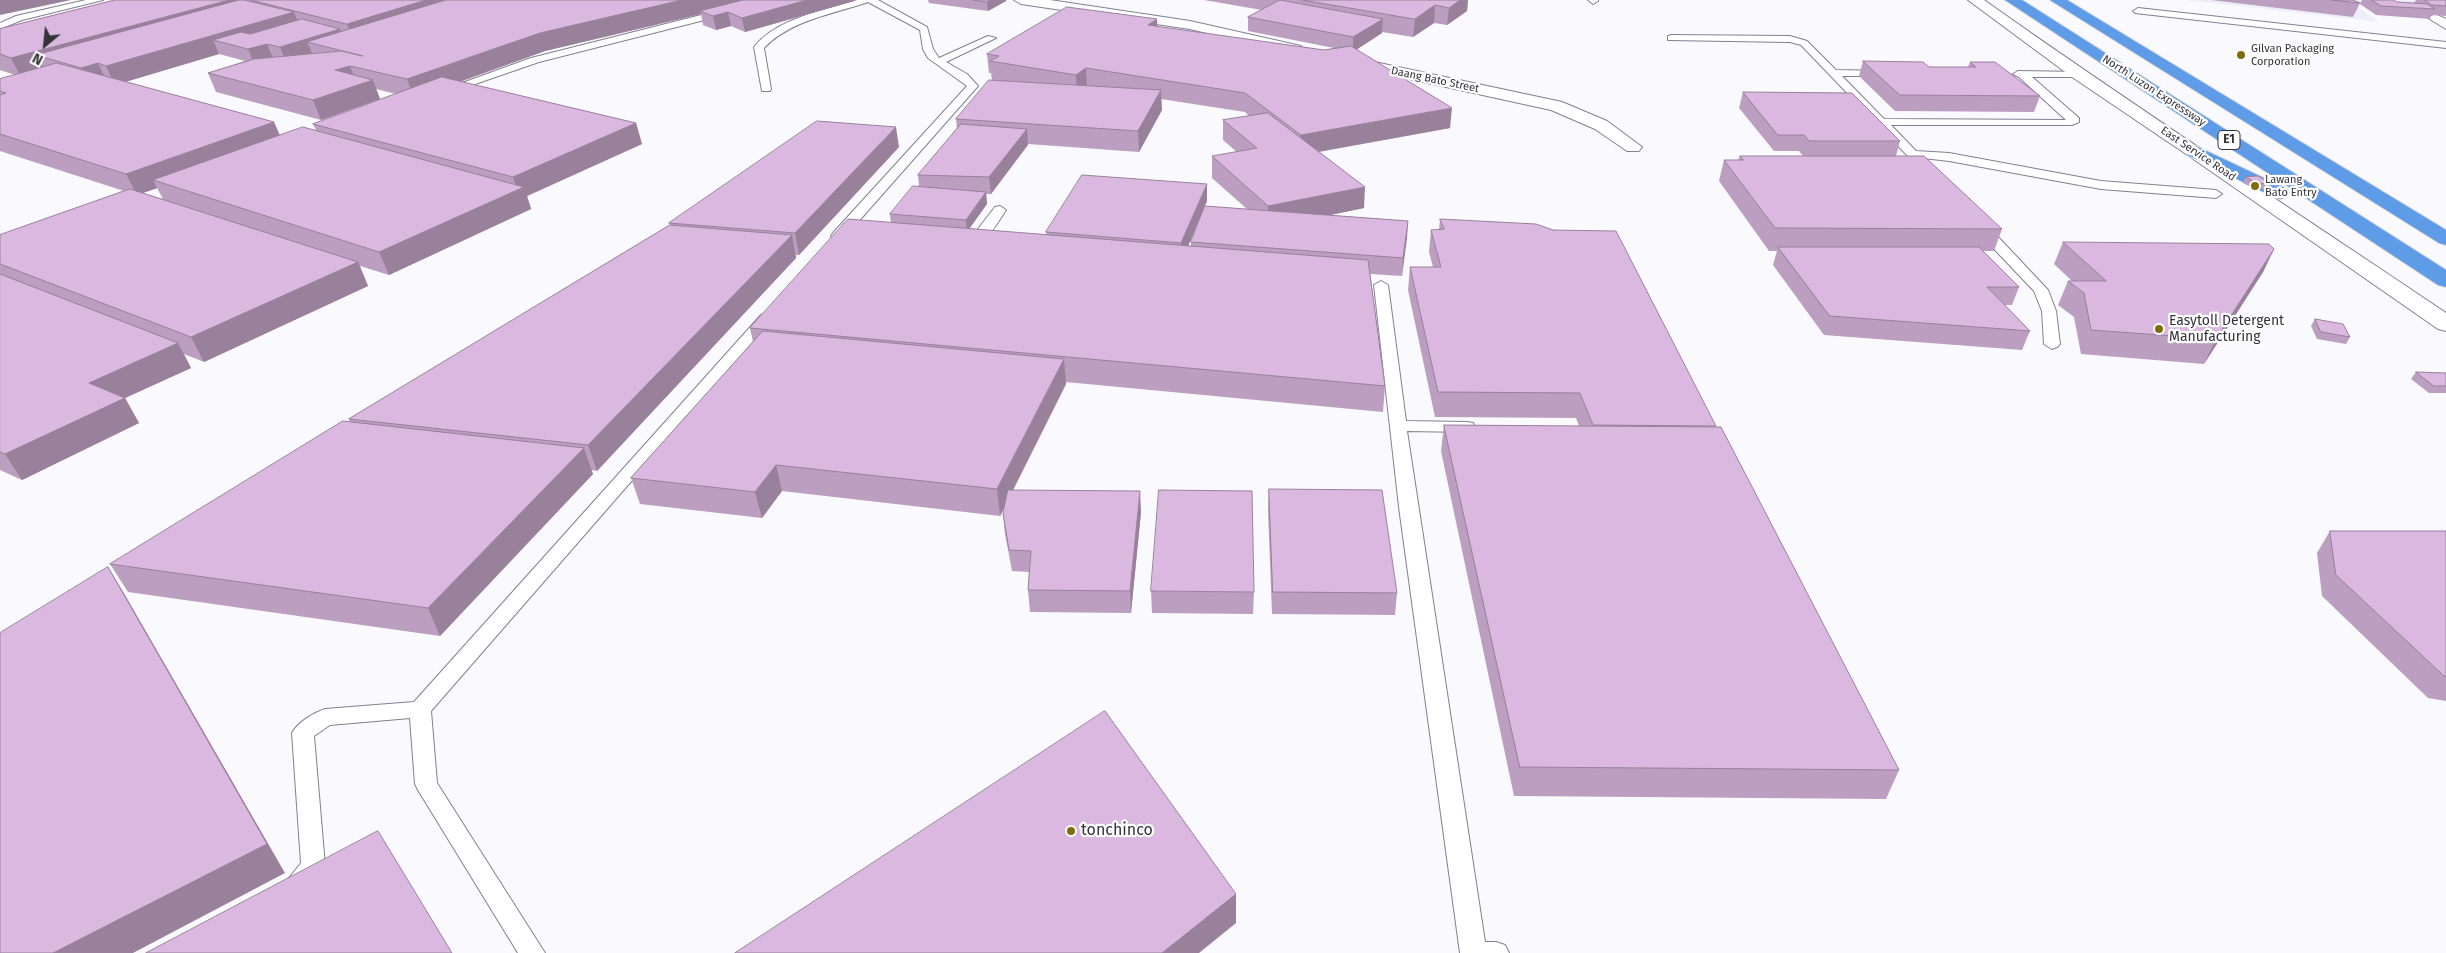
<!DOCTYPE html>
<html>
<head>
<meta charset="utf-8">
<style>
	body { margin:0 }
	#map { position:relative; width:2446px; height:953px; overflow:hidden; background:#fafafe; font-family:"Fira Sans",sans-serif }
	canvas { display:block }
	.north { position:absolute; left:20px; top:20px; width:50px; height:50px; -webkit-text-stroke:4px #fff; paint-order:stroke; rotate:208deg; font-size:14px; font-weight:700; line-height:20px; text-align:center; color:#33333a }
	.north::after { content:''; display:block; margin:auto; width:18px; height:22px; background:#33333a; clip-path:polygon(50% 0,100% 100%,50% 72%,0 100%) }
</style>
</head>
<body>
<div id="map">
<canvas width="2446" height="953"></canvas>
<div class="north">N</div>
</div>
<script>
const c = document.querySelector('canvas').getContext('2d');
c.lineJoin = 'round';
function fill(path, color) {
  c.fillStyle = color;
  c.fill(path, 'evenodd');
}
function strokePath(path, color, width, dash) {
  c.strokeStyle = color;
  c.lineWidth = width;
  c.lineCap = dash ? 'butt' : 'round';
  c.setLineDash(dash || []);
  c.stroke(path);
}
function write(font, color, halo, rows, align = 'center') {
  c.font = font + ' "Fira Sans",sans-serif';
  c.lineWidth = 4.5;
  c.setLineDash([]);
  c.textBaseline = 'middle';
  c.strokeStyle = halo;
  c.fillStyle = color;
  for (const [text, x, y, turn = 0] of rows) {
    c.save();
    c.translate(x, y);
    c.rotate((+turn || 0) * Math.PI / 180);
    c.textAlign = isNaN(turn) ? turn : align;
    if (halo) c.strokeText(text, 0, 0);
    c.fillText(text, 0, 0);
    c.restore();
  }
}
fill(new Path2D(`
	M2186,0H2446V7L2351,2L2379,22Z`), '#eeeef9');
const service = new Path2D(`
	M86,0H103L22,20L0,29V23L16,16Z
	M857,0H878L927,27L933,49L939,58L988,36L996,38L946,62L967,74L978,86L843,239H833L831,236L833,233L967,86L928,58L923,49L920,30L868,2C834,14 790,20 764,48L771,89L770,91H762L754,47C777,18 823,11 857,0Z
	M1588,0H1598V1L1593,4Z
	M2138,8L2446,42V48L2135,13L2133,11Z
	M725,9L730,12L728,14L539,62L449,93L445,94L440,91L531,58Z
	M1671,35L1790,36L1807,41L1836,70L1886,71L1887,73L1882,76H1842L1884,119L2066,120L2019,77L2013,74L2018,71L2082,72V76L2078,77H2032L2079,118V122L2072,125H1891L1916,151L1949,153L2101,181L2216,190L2222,194L2216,198L2101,189L1949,161L1923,158L1936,172L1934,175H1926L1801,45L1790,42L1668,40V36Z
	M1000,206L1006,210C996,225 982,252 961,247L959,244L971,238L995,207Z
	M1980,222L1985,223L2048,290L2056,311L2060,344L2057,347L2052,349L2044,344L2042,311L2034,291L1975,229L1973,226Z
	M1381,281L1388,285L1406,421L1467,422L1473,423L1475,427L1473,431L1467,432L1407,431L1485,942H1496L1505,945L1509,953H1460L1399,507L1374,285Z
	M766,314L773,318L771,321L431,711L437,783L545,953H518L418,790L415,784L410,718L330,725L314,736L325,866C318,881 305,896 288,890L285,883L301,863L292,733C298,722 313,713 325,709L414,702L761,315Z`);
const minor = new Path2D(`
	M1014,0H1050L1190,21L1301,46L1303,49L1295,54L1190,29L1021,4Z
	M2435,14L2446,19V29L2428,18Z
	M1356,58L1562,102L1607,121L1642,147L1639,151H1627L1595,129L1551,110L1350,66L1348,63Z`);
const tertiary = new Path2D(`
	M1968,0H1984C2136,108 2292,209 2446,313V331L2438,329L2189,156L2072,77Z`);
const motorway = new Path2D(`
	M2005,0H2022L2446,270V287L2438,285Z
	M2050,0H2067L2446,230V245L2439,243Z
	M2196,146L2287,189L2290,193L2287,197L2280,199L2273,197L2189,156L2187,152L2189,148Z`);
strokePath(service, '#818091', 2);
strokePath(minor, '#818091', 2);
strokePath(tertiary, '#818091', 2);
strokePath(motorway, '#d6d6d8', 2);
fill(service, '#fff');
fill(minor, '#fff');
fill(tertiary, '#fff');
fill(motorway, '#5f9ce8');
fill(new Path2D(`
	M115,0H854V1L745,32L731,26L716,30L703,25L701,14L545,51L460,82L636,123L642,144L527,196L531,209L389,275L360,266L368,286L204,362L184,354L191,368L125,398L139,423L22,480L0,470V235L124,191L0,151V79L15,75L0,70V29ZM219,54L245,61L208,73L216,92L321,120L380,99L376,89L396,94L313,124L316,130L280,135L274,122L125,82ZM157,188L163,199L143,193Z
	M928,0H1006V1L988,11L929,3Z
	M1204,0H1468L1467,11L1447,25L1434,23L1413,37L1382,32V33L1357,49L1450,128L1319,152L1364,208L1329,215L1408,221L1402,276L1370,274L1385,386L1383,412L1066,382V384L1013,490L1141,512L1131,613L1030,612L1028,590L1029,572L1012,571L1005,534L1003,513L1004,507L1000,516L782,491L762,518L640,504L631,478L753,342L750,328L891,223L890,214L919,187L918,175L957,129L956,119L992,80L991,73H989L987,54L1157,27L1324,50L1334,48L1248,31V17L1262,10ZM1161,99L1245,112L1249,116L1223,120V140L1237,152L1212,156V178L1247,209L1191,242V246H1188L1207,201L1046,232L1047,235L969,229L987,204L986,194H991L1028,144L1139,152L1162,110Z
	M2211,0H2353L2360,3L2353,17Z
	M2362,0H2393L2397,2L2414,3L2416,0H2401H2446V16L2431,15L2430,19L2376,15L2360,4Z
	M1863,61L1929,67H1968L1970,62L2040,96L2034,112L1895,111L1859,76Z
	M1743,92L1900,141L1896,156L2002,229L1994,251H1983L2019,287L2012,305H2005L2030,331L2022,350L1824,335L1773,265L1777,251H1769L1719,181L1724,160H1738L1740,156H1803L1799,151H1774L1739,108Z
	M899,147L799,255H796V258L597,471L591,470L593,474L440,636L128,592L110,564L350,422L349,419L670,225L669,223Z
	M2246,177L2270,183L2267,189H2255L2243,183Z
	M1440,219L1716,426L1715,427L1899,770L1886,799L1514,796L1441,451L1444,425L1579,426L1576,418L1435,417L1408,290L1410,267H1433L1429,252L1431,230H1439Z
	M2063,242L2274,249L2263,272L2204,364L2081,354L2074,317L2058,305L2068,281H2072L2054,264Z
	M2315,319L2350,337L2346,344L2317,339L2311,326Z
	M2416,372L2446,373V393H2429L2411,379Z
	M1269,489L1397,593L1395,615L1272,614L1268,510Z
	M2330,531H2446V701L2428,698L2322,596L2317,553Z
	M1151,591L1254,592L1253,614L1152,613Z`), '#bb9ec0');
fill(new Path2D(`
	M0,0H71L0,15Z
	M229,0H245L36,55L44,70L21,77L11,58Z
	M426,0H488L354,42L347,24Z
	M682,0H758L700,11L701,14L545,51L414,98L407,79L540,33Z
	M807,0H854V1L745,32L742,18Z
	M990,0H1006V1L988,11L987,2Z
	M1460,0H1468L1467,11L1447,25L1449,8Z
	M1435,5L1434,23L1413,37L1415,19Z
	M294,12L301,29L213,40L219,54L115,85L106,66Z
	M728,12L731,26L716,30L713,16Z
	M1157,19L1158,37L1148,25Z
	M1383,19L1382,33L1353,52V37Z
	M340,29L345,43L307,42L312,53L286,62L280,47Z
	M267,44L273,58L254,64L248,49Z
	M98,63L107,82L90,87L81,68Z
	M350,66L357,85L335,70Z
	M1086,68L1087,87L1077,94L1076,75Z
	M373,80L380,99L321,120L313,100Z
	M1161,90L1162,110L1139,152L1138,131Z
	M1452,108L1450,128L1300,155L1301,135Z
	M274,122L282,142L153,180L157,188L137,195L126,174Z
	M636,123L642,144L527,196L531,209L389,275L379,252L517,190L513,177Z
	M896,127L899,147L799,255L795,233Z
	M1027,129L1028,145L991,194L989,177Z
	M1207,184V201L1182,261L1181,243Z
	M1365,187L1364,208L1268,228V206Z
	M986,192L987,204L967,232L966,220Z
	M1408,221L1407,239L1402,276L1403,258Z
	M792,235L796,258L597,471L588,445Z
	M2274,249L2263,272L2204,364L2216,339Z
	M358,262L368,286L204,362L191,337Z
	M178,343L191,368L125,398L139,423L22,480L5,454L89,383Z
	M1064,359L1066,384L1000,516L997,489Z
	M584,448L593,474L440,636L428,608Z
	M776,465L782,491L762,518L755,492Z
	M1140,491L1141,512L1131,613L1130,591Z
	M108,567L125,595L285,873L133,953H53Z
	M1236,894V923L1199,953H1162Z`), '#99819c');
const building = new Path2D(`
	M115,0H229L11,58L0,54V29Z
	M239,0H244L294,12L106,66L98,63L81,68L36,55Z
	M251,0H426L347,24Z
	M446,0H682L540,33L407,79L350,66L335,70L373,80L313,100L208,73L254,59L341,51L363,56L307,42Z
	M743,0H807L742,18L728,12L713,16L700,11Z
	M973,0H990L987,2Z
	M1280,0L1383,19L1353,37L1248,17Z
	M1303,0H1460L1449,8L1435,5L1415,19Z
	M2332,0H2353L2360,3Z
	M2372,0H2393L2397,2L2427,4L2435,9L2381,6Z
	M2425,0H2446V6L2432,5Z
	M1067,7L1157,19L1148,25L1324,50L1351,46L1452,108L1301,135L1245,93L1086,68L1076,75L990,61L999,56L987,54Z
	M302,19L340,29L280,47L267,44L248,49L213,40L241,32L250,34Z
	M1863,61L1923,62L1929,67H1976L1970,62H1995L2040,96L1900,95Z
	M57,63L274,122L126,174L0,134V95L6,93L0,91V79Z
	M442,77L636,123L513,177L313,124Z
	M989,80L1161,90L1138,131L956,119Z
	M1743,92L1852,93L1900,141H1809L1804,135H1778Z
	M1268,113L1365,187L1268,206L1212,156L1257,148L1223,120Z
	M817,121L896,127L795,233L669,223Z
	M961,124L1027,129L989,177L918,175Z
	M303,127L524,187L379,252L153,180Z
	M1740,156H1924L2002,229L1775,228L1724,160H1743Z
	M1082,175L1207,184L1181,243L1046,232Z
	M2258,176L2270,183L2258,184L2246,177Z
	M913,186L986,192L966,220L890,214Z
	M130,189L358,262L191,337L0,264V235Z
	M1205,206L1408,221L1403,258L1191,242Z
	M848,219L1368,260L1385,386L750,328Z
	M1440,219L1536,224L1553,230L1616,231L1716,426L1593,425L1580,393L1438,392L1410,267H1441L1431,230L1444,229Z
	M670,225L792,235L588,445L349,419Z
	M2063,242L2269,244L2274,249L2216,339L2091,330L2084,293L2068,281H2106Z
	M1778,247H1979L2019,287H1987L2030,331L1830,316Z
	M0,274L178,343L89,383L125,398L5,454L0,452Z
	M2315,319L2343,324L2350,337L2321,332Z
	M763,331L1064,359L997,489L776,465L755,492L631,478Z
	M2416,372L2446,373V386H2434Z
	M343,421L584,448L428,608L110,564Z
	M1444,425L1721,427L1899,770L1520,767Z
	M1269,489L1382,490L1397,593L1273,592Z
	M1008,490L1140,491L1130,591L1028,590L1031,551L1009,550L1003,513Z
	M1159,490L1252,491L1254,592L1151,591Z
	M2330,531H2446V676H2444L2336,575Z
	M108,567L267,844L53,953H0V633Z
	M1105,711L1236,894L1162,953H735Z
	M378,831L452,953H146Z`);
fill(building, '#dab8df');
strokePath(building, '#99819c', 1);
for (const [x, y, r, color] of [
	[2241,55,5,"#7e6d08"],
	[2255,186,5,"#7e6d08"],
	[2159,329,5,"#7e6d08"],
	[1071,831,5,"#7e6d08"]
]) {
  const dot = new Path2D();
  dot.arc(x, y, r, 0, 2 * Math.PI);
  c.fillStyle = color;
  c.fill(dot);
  strokePath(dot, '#fff', 2);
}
write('11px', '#33333a', '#fff', [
	["Gilvan Packaging",2251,49],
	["Corporation",2251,62],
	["Lawang",2265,180],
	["Bato Entry",2265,193]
], 'left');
write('11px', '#33333a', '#fff', [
	["Daang Bato Street",1435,80,12],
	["North Luzon Expressway",2154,91,33],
	["East Service Road",2198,154,34]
]);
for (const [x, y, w] of [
	[2229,140,22]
]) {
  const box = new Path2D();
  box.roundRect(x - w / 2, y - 9.5, w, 19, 4);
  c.fillStyle = '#fff';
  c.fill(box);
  strokePath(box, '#33333a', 1);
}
write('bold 12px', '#33333a', null, [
	["E1",2229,140]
]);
write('14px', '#33333a', '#fff', [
	["Easytoll Detergent",2169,321],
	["Manufacturing",2169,337]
], 'left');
write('16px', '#33333a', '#fff', [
	["tonchinco",1081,831]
], 'left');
</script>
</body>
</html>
